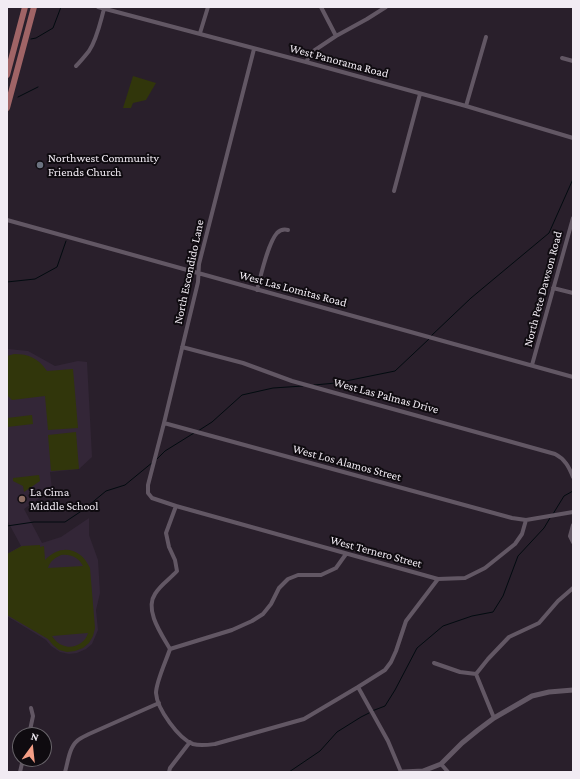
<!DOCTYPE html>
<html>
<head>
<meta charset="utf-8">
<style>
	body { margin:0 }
	#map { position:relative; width:580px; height:779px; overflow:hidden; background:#291f2b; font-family:"Crimson Pro",serif }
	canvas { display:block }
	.frame { position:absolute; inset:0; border:8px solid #f1ebf3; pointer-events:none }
	.north { position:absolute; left:12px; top:727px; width:40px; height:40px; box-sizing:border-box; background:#0f0b10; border:1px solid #69656b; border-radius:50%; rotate:15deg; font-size:11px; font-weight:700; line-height:16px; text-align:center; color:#f1ebf3 }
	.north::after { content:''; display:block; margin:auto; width:14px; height:18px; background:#f49e86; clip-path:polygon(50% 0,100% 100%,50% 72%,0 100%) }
</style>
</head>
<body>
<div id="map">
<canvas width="580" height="779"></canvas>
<div class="frame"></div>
<div class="north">N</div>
</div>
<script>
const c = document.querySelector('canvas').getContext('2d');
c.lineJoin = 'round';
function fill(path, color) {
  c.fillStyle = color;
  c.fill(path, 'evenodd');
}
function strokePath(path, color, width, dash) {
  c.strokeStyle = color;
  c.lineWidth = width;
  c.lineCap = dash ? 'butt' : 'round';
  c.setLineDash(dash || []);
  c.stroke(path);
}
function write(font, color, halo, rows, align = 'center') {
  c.font = font + ' "Crimson Pro",serif';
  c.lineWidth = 4;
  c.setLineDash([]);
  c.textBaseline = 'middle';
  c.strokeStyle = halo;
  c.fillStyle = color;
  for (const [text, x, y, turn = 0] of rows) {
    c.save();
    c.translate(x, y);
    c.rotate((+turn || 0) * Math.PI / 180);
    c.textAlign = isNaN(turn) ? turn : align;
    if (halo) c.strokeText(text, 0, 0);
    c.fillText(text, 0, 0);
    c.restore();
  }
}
fill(new Path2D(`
	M7,349H8L28,351L55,366L78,361L87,362L92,457L79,469L50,472L52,489L24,509L42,543L61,537L89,518V535L98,560L100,593L96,610L98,630L92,644L86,649L77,653L69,654L60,652L51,646L46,640L7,616V554L21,546L7,520Z`), '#332637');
fill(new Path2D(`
	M133,76L156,83L146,100L133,103L131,108H123Z
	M14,354C29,354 38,358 47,371L73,369L78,428L48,430L45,396L12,400L7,395V356Z
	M32,415L33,424L7,427V418Z
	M76,432L79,469L51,471L48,435Z
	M39,475L40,481L24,492L23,486L13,481V478Z
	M40,545V547L44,546L45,560C61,543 81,548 90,568L95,628L93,636L89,643L83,648L75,651L67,652L59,650L53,645L48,639L7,615V554L22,546ZM61,555C71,554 78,557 83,566L48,568C50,561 55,558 61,555ZM88,633C85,644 72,650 62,645C57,643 55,640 52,636Z`), '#31360b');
strokePath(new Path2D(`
	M31,39L36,38L53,28L61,7
	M18,97L38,87
	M7,282L35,279L57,267L66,241
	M431,336L471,298L549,233L573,179
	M314,385L336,383L395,371L429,339
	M198,431L212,422L242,395L273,388L303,386
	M157,459L165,451L194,433
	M553,514L564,496L573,491
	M7,526L34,522H65L83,510L106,491L125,485L153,462
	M372,711L385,706L395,690L417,648L443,626L472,616L493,612L503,596L518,556L544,528L550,518
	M289,772L320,751L337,732L361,717L369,713`), '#020b10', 1);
strokePath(new Path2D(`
	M98,7L306,62L466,106L573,138
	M321,7L336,36
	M200,33L208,7
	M254,49L199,264L198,282L164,423L148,485V493L152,498L176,506L438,579L465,578L485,568L515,544L522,534L526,520L573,512
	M562,58L573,61
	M306,62L312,52L336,36L367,19L386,7
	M76,66C81,61 85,56 89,51C97,39 100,23 104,9
	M466,106L486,37
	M394,191L420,94
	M7,220L573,377
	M553,288L573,293
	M257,290C261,275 268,243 277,233C280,230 284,229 288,230
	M182,347L243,363L292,381L555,454C565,459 569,467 573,477
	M532,365L573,218
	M164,423L512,518L526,520
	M176,506L166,533L169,547L175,560L177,571C170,579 160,585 155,594C144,610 162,635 170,649C166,661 156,682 156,693C157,709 179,739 193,744C200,746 207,745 215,744L304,719L358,687L385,670L391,662L396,651L406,621L438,579
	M573,525L570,536L573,542
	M170,649L232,630L252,621L263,614L271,604L279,588L288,579L298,575H321L336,568L346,554
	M434,663L460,672L476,674
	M476,674L488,659L509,637L539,623L558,601L573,588
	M476,674L494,718
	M358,687L388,741L401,772
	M29,735L33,716L31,708
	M441,764L448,772
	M20,772L23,759
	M65,772C68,762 69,748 77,741C80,738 85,736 89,734L159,703
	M169,772L170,768L190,742`), '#625764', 4);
strokePath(new Path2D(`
	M403,772L423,771L441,764L462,743L478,730L494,718L532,696L549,692L573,690`), '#625764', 5);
strokePath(new Path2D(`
	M7,75L25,7
	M7,108L34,7`), '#a06466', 6);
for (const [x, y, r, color] of [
	[40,165,4,"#6b7280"],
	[22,499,4,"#8d6e63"]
]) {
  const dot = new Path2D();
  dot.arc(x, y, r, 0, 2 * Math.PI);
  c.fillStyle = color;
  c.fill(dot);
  strokePath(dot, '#0f0b10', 1.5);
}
write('12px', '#f1ebf3', '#0f0b10', [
	["West Panorama Road",339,61,15],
	["North Escondido Lane",189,272,-78],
	["West Las Lomitas Road",293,289,15],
	["North Pete Dawson Road",543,289,-75],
	["West Las Palmas Drive",386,396,15],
	["West Los Alamos Street",347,463,15],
	["West Ternero Street",376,552,15]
]);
write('12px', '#f1ebf3', '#0f0b10', [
	["Northwest Community",48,158],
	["Friends Church",48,172],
	["La Cima",30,492],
	["Middle School",30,506]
], 'left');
</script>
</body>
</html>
